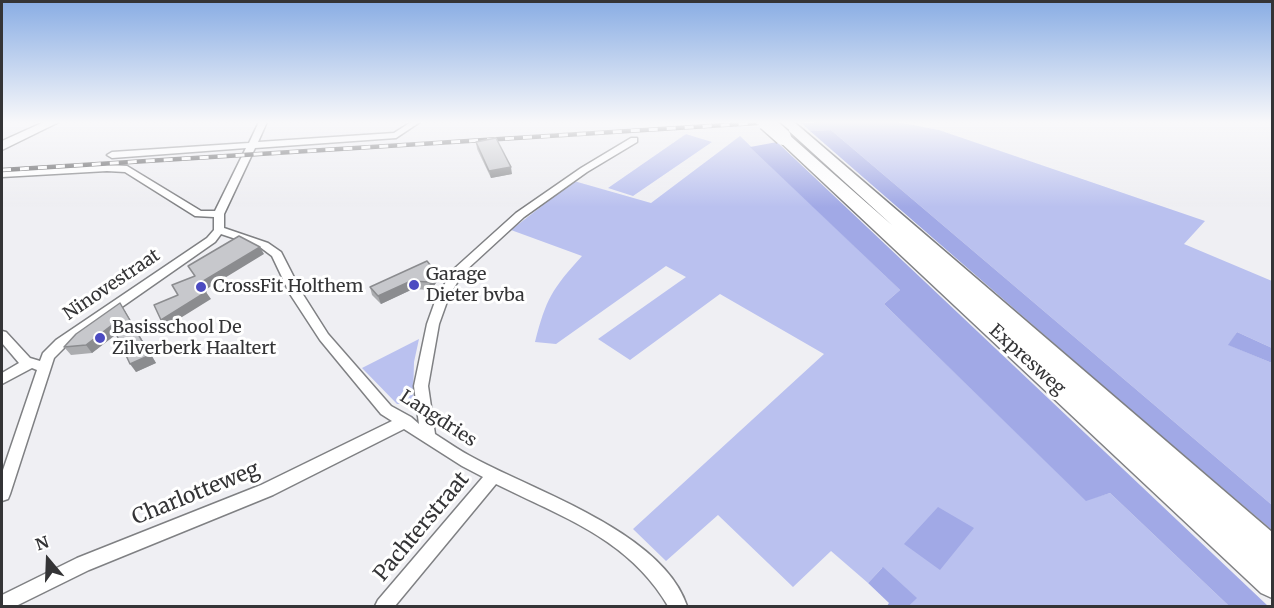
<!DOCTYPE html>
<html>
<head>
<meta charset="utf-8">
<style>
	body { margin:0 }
	#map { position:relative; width:1274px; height:608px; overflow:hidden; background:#efeff3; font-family:Merriweather,serif }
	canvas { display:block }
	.frame { position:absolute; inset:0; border:3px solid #343436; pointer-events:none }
	.north { position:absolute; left:18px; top:530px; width:60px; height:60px; -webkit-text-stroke:4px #fff; paint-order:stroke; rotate:341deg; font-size:16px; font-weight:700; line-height:24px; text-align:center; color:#343436 }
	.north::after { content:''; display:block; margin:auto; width:21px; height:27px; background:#343436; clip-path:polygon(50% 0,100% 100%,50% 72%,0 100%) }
</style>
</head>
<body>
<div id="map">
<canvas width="1274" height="608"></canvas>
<div class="frame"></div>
<div class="north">N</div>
</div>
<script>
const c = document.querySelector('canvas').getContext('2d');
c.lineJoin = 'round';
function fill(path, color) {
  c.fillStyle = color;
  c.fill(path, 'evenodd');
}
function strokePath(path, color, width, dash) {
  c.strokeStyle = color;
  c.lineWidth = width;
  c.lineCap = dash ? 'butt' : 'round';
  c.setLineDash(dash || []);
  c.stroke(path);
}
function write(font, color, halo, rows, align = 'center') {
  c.font = font + ' Merriweather,serif';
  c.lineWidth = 6;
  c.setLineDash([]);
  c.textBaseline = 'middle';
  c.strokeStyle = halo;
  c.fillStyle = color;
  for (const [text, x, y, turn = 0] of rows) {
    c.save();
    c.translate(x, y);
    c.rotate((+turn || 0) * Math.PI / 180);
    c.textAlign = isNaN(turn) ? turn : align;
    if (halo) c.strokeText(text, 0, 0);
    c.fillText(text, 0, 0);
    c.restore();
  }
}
fill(new Path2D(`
	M825,122H897L939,130L1205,221L1184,244L1272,281V348L1237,332L1229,345L1272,363V505L831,130L810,131L801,123Z
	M686,134L712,142L633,196L608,188Z
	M740,136L900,290L884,304L1086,500L1110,493L1229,606H909L916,598L882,568L868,583L831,551L793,587L718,515L666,561L633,529L824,354L720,294L630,360L598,339L686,277L666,266L556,344L535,342C546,299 552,289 582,256L511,230L574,181L651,203Z
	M419,339L414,362L413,400L404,404H397L362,368Z`), '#bac1ef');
fill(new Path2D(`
	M831,130L1272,505V530L1111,393L810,131Z
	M777,142L1268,606H1229L1110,493L1086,501L884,304L900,290L750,147Z
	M1237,332L1272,348V363L1228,345Z
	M938,507L974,528L940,570L904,544Z
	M883,567L917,598L909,606H887L889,603L868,583Z`), '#a1a9e6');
const minor = new Path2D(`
	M259,122H267L258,142L394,133L411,122H420L396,138L255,148L224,214V228L268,243L281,252L302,293L328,334L391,406L411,417L419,424L414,386L427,324L437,296L455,268L516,213L581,168L631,138H637V142L587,172L524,217L463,273L449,296L439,324L428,386L435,434C448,442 460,451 474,458C537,492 663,533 687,606H668C629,539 562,517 496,484L395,606H375L378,600L483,477L462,466L404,429L273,495L89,570L16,606H2V595L77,558L261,485L392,421L381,414L320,340L290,294L272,256L260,247L221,234L215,242L66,346L54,358L10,494L8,499L2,501V473L37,370L32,368L2,384V373L19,363L2,343V331L6,332L30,358L40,361L43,353L56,340L207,238L214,230V217L195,216L125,172L107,171L2,177V171L107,165L127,166L201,211H215L246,148L112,158L107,155L112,152L249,143Z`);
const secondary = new Path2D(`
	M44,122H59L2,150V141Z`);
const trunk = new Path2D(`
	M779,122H794L1272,532V598L1261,593L778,140L775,137L778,134H788L893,226Z`);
strokePath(minor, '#7f8083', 3);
strokePath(secondary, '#7f8083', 3);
strokePath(trunk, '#7f8083', 3);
fill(minor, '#fff');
fill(secondary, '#fff');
fill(trunk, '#fff');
const rail = new Path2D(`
	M2,170L773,122`);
strokePath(rail, '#58585a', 4.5);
strokePath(rail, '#fff', 3, [9]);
const trunkBridge = new Path2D(`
	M766,122L783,137`);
strokePath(trunkBridge, '#7f8083', 19, []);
strokePath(trunkBridge, '#fff', 16);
fill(new Path2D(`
	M476,142L512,174L491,178L477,149Z
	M436,272L438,280L431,290L413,289L381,304L372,295L370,287Z
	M125,311L156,363L136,372L116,334L92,353L71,355L64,347Z`), '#abacaf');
fill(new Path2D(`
	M511,167L512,174L491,178L489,171Z
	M260,247L264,254L205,290L200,283Z
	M436,272L438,280L431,290L429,282Z
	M411,281L413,289L381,304L378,296Z
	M206,292L211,299L166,327L161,320Z
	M120,303L156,363L136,372L130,364Z
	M112,325L118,333L92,353L86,345Z`), '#8b8c8f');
const building = new Path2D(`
	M496,138L511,167L489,171L476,142Z
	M239,236L260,247L200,283L206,292L161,320L154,305L178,295L172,285L195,276L188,266Z
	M427,261L436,272L429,282L411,281L378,296L370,287Z
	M120,303L150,355L130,364L112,325L86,345L64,347L76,334Z`);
fill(building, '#c7c8cc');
strokePath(building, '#8b8c8f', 1.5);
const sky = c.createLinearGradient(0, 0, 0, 207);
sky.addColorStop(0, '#89ade4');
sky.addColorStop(0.59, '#f8f8fa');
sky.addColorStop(1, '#f8f8fa00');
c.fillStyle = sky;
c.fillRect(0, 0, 1274, 207);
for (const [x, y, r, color] of [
	[414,285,6,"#4c4bc1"],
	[201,287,6,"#4c4bc1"],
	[100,338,6,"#4c4bc1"]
]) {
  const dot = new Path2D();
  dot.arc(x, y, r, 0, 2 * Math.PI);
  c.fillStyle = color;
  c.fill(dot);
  strokePath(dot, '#fff', 2);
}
write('18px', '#343436', '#fff', [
	["Garage",426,275],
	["Dieter bvba",426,296],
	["CrossFit Holthem",213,287],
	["Basisschool De",112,328],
	["Zilverberk Haaltert",112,349]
], 'left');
write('18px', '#343436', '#fff', [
	["Ninovestraat",112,285,-34],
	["Expresweg",1027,360,42],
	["Langdries",438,419,33]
]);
write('21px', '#343436', '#fff', [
	["Charlotteweg",196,494,-22],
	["Pachterstraat",422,527,-50]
]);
</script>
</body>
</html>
